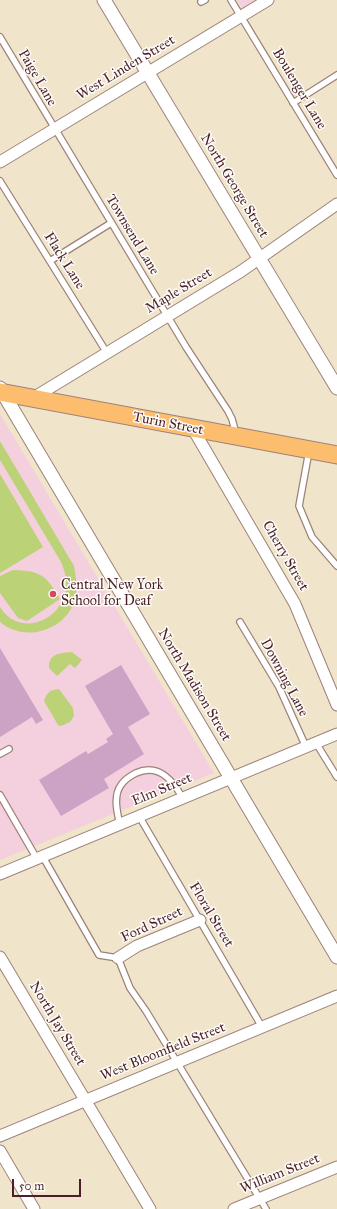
<!DOCTYPE html>
<html>
<head>
<meta charset="utf-8">
<style>
	body { margin:0 }
	#map { position:relative; width:337px; height:1209px; overflow:hidden; background:#f0e5ca; font-family:"IM FELL Great Primer",serif }
	canvas { display:block }
	.scale { position:absolute; left:12px; top:1179px; width:69px; height:18px; box-sizing:border-box; border:2px solid #4a1f2b; border-top:0; padding-left:5px; font-size:12px; line-height:14px; white-space:nowrap; color:#4a1f2b; -webkit-text-stroke:3px #fdfcf7; paint-order:stroke }
</style>
</head>
<body>
<div id="map">
<canvas width="337" height="1209"></canvas>
<div class="scale">50 m</div>
</div>
<script>
const c = document.querySelector('canvas').getContext('2d');
c.lineJoin = 'round';
function fill(path, color) {
  c.fillStyle = color;
  c.fill(path, 'evenodd');
}
function strokePath(path, color, width, dash) {
  c.strokeStyle = color;
  c.lineWidth = width;
  c.lineCap = dash ? 'butt' : 'round';
  c.setLineDash(dash || []);
  c.stroke(path);
}
function write(font, color, halo, rows, align = 'center') {
  c.font = font + ' "IM FELL Great Primer",serif';
  c.lineWidth = 3;
  c.setLineDash([]);
  c.textBaseline = 'middle';
  c.strokeStyle = halo;
  c.fillStyle = color;
  for (const [text, x, y, turn = 0] of rows) {
    c.save();
    c.translate(x, y);
    c.rotate((+turn || 0) * Math.PI / 180);
    c.textAlign = isNaN(turn) ? turn : align;
    if (halo) c.strokeText(text, 0, 0);
    c.fillText(text, 0, 0);
    c.restore();
  }
}
fill(new Path2D(`
	M237,0H254L242,8Z
	M0,414L214,773L0,860Z`), '#f4cfdd');
fill(new Path2D(`
	M0,441L74,566C76,577 78,589 75,600C65,631 25,643 0,622V607C23,645 84,612 61,562L0,460Z
	M0,474L43,547L0,573Z
	M13,570C41,571 46,575 60,599L27,621L18,618L0,593V576Z
	M72,652L82,660L75,668L70,664L57,676L49,668C48,653 62,653 72,652Z
	M59,689L73,708L74,716L70,722L61,726L58,725L44,701C47,692 50,690 59,689Z`), '#bcd276');
fill(new Path2D(`
	M0,648L43,720L36,724L32,717L0,737Z
	M121,665L150,714L128,727L144,754L104,779L109,788L61,816L39,780L86,751L88,754L108,742L106,739L113,734L85,686Z`), '#cca3c5');
const service = new Path2D(`
	M231,0L337,175
	M201,2L205,0
	M0,37L186,347L228,411L232,419L236,434
	M293,103L337,75
	M0,181L107,353
	M50,261L111,223
	M309,451L299,506L312,537L337,566
	M240,622L279,687L306,747
	M316,743L337,777
	M0,754L9,749
	M0,795L37,859
	M139,816L262,1027
	M120,825C117,812 113,796 121,785C125,779 130,776 136,773C158,763 172,779 182,797
	M43,857L99,955L118,958L130,988L146,1011L266,1209`);
const minor = new Path2D(`
	M0,162L268,0
	M33,398L240,272L337,204
	M193,429L295,604L337,705
	M0,874L337,734
	M0,957L150,1209
	M118,958L137,946L200,920
	M0,1136L337,996
	M0,1151L34,1209
	M234,1209L337,1167`);
const tertiary = new Path2D(`
	M104,0L337,388
	M0,388L337,957`);
const primary = new Path2D(`
	M0,392L337,455`);
strokePath(service, '#9d827a', 8);
strokePath(minor, '#9d827a', 13);
strokePath(tertiary, '#9d827a', 15);
strokePath(primary, '#9d827a', 19);
strokePath(service, '#fff', 5.5);
strokePath(minor, '#fff', 11);
strokePath(tertiary, '#fff', 13);
strokePath(primary, '#fcbd6f', 17);
for (const [x, y, r, color] of [
	[53,594,4,"#d1495b"]
]) {
  const dot = new Path2D();
  dot.arc(x, y, r, 0, 2 * Math.PI);
  c.fillStyle = color;
  c.fill(dot);
  strokePath(dot, '#fdfcf7', 1.5);
}
write('14px', '#4a1f2b', '#fdfcf7', [
	["West Linden Street",126,68,-31],
	["Paige Lane",37,78,60],
	["Boulenger Lane",299,89,59],
	["North George Street",234,186,59],
	["Townsend Lane",132,235,59],
	["Flack Lane",64,261,58],
	["Maple Street",179,291,-31],
	["Turin Street",168,424,11],
	["Cherry Street",285,556,60],
	["Downing Lane",284,678,62],
	["North Madison Street",194,685,59],
	["Elm Street",162,790,-23],
	["Floral Street",211,915,59],
	["Ford Street",152,925,-25],
	["North Jay Street",57,1024,59],
	["West Bloomfield Street",163,1052,-22],
	["William Street",280,1174,-22]
]);
write('14px', '#4a1f2b', '#fdfcf7', [
	["Central New York",61,586],
	["School for Deaf",61,602]
], 'left');
</script>
</body>
</html>
